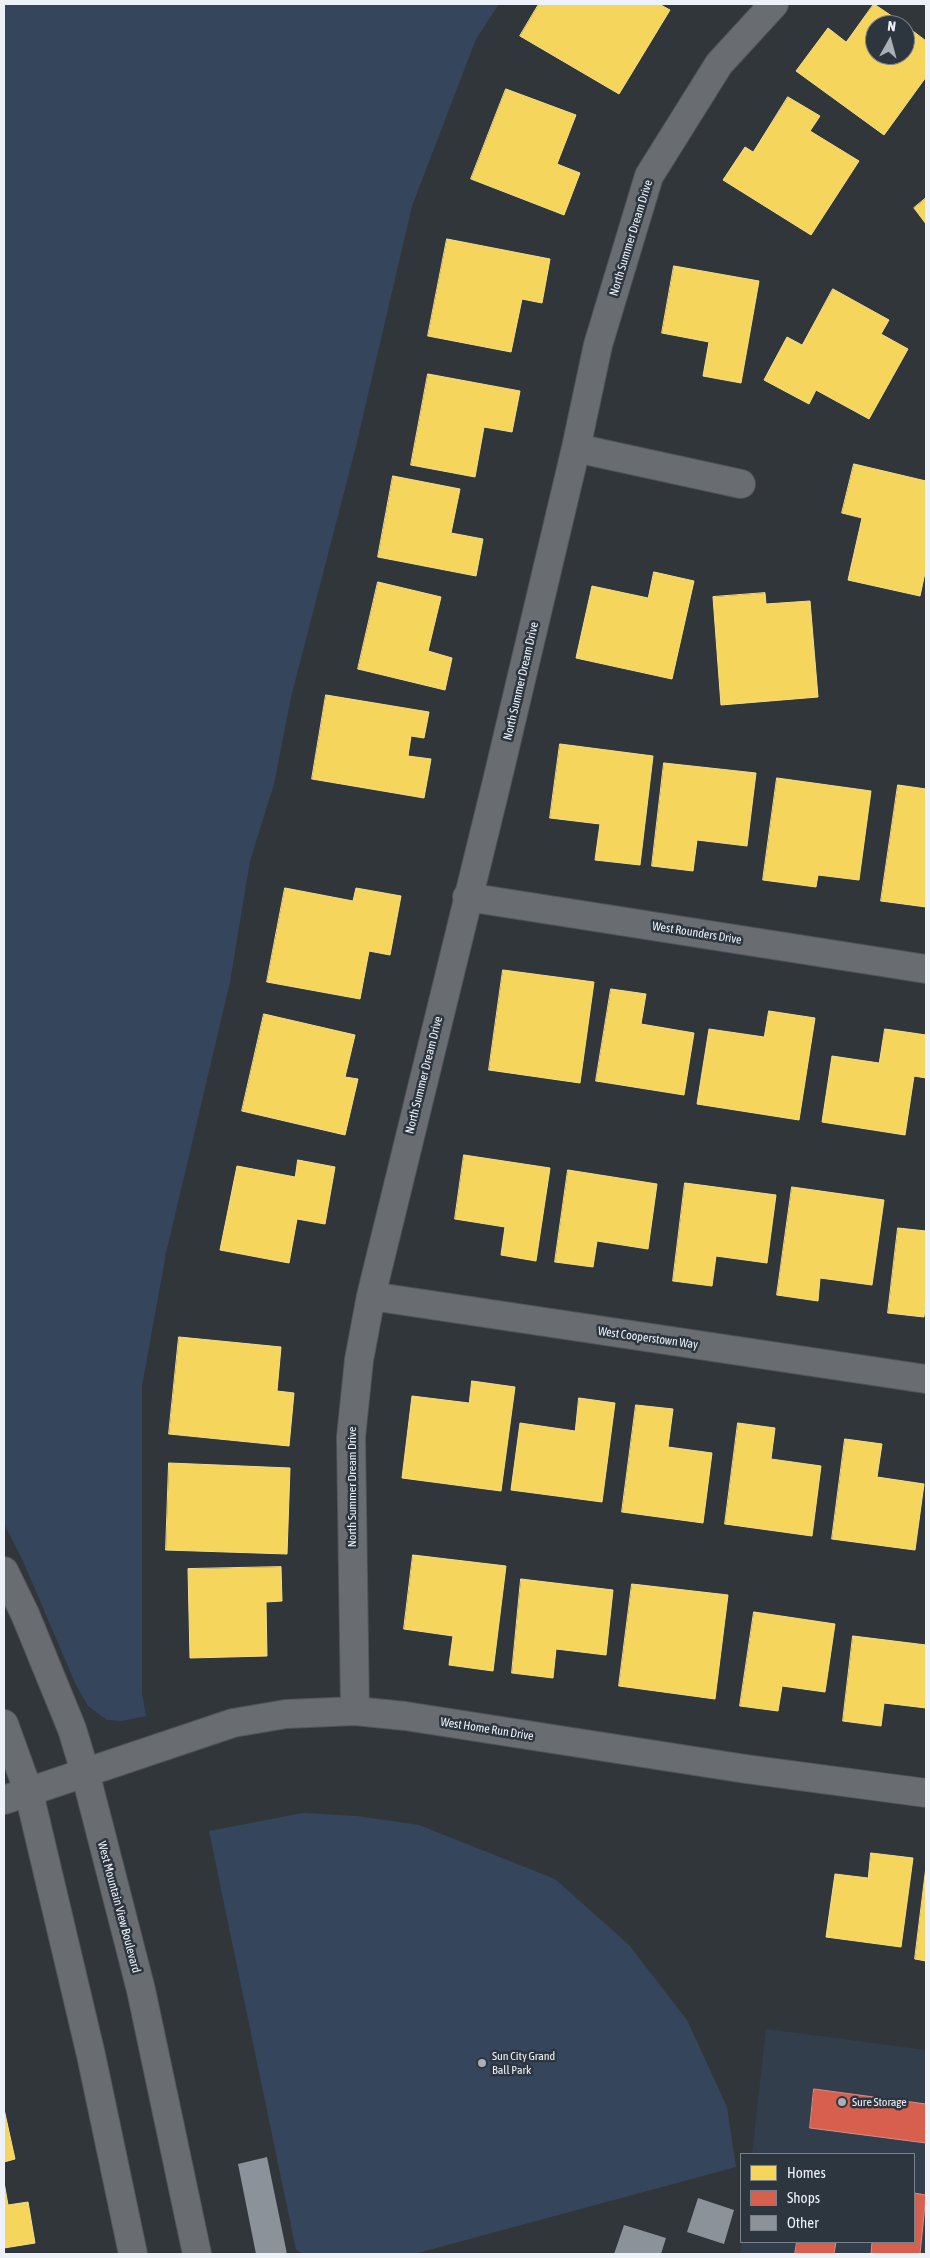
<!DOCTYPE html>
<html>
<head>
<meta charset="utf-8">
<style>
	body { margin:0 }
	#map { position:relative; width:930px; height:2258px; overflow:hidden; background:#31363b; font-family:"Asap Condensed",sans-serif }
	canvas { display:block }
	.frame { position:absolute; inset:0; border:5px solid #edf2f9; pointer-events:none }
	.legend { position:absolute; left:740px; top:2153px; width:175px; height:90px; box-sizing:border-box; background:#2d353f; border:1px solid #7a8189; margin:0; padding:6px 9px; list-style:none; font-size:15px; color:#edf2f9 }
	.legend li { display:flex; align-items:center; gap:10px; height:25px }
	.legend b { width:25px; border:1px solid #7a8189 }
	.north { position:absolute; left:865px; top:15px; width:50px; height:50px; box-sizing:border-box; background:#2d353f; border:1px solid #7a8189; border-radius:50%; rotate:7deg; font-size:14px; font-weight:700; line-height:20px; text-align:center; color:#edf2f9 }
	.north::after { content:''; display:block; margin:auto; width:18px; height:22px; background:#abb0b6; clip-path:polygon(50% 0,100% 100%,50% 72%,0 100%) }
</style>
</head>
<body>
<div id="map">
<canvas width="930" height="2258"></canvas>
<div class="frame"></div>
<ul class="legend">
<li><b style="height:14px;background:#f6d55c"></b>Homes</li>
<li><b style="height:14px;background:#d6604d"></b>Shops</li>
<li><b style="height:14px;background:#8c929a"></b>Other</li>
</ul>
<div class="north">N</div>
</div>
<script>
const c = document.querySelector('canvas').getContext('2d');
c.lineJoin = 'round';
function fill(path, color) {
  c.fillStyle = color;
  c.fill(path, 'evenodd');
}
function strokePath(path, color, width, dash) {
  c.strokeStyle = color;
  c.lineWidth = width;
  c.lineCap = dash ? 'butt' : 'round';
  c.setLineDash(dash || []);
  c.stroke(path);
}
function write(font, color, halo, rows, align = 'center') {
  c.font = font + ' "Asap Condensed",sans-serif';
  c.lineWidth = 5;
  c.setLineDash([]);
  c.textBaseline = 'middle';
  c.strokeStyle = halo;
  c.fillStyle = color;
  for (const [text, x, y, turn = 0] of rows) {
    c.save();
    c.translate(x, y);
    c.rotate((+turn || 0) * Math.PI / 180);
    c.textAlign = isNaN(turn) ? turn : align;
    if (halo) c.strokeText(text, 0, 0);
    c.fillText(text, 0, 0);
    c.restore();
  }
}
fill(new Path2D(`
	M766,2029L926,2050V2254H740L742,2242H914V2154H752Z`), '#333e4c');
fill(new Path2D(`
	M4,4H499L476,39L412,206L356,446L291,697L274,784L250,861L230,982L166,1253L142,1386V1693L146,1716L121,1721L107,1720L88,1706L76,1685L23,1561L4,1524Z
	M303,1813L357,1816L419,1825L555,1879L629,1945L687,2020L727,2107L736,2167L414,2254H304L296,2250L209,1831Z`), '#35465c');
const homes = new Path2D(`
	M539,4H659L670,10L619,94L520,36Z
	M874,4L905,25H875V55H905V25L926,41V77L884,135L796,71L828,28L846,42Z
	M506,89L576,115L557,164L580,173L564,215L471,179Z
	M788,97L820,116L810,131L859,161L811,235L723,180L745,147L753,152Z
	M926,198V224L914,208Z
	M447,239L550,259L542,303L522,299L511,352L428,336Z
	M674,266L759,281L741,383L703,376L709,342L662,333Z
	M833,289L889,320L881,334L908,349L869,419L816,390L809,404L764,380L787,337L802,345Z
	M428,374L520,391L512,432L484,427L475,477L411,465Z
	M854,464L926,481V568L920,596L848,580L862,518L842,513Z
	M393,476L460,489L451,533L483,539L476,576L378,557Z
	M654,572L694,581L672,679L576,658L592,586L648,598Z
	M378,582L441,597L428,651L452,658L445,690L358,669Z
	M765,593L766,604L810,601L818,697L721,705L713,597Z
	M326,695L429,712L424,738L411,736L408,756L431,759L424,798L312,779Z
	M560,744L653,756L640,865L595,860L600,824L550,818Z
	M664,763L756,773L747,846L697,840L693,871L652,866Z
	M777,778L871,791L859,880L818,875L816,887L763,880Z
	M898,785L926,789V907L881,901Z
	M285,888L353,901L356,888L401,896L390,955L369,951L360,999L267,982Z
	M503,970L594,982L580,1083L489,1070Z
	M611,989L646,994L641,1024L694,1033L684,1095L596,1081Z
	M769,1011L815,1018L799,1120L697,1104L709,1029L764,1037Z
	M264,1014L355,1035L345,1077L358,1079L345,1135L242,1111Z
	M885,1029L926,1035V1078L914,1076L905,1135L822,1122L832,1056L879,1063Z
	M464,1155L550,1168L536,1261L501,1255L505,1227L455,1219Z
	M298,1160L335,1167L325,1224L297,1219L289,1263L220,1250L237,1166L295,1177Z
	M568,1170L657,1184L648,1249L597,1241L593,1267L555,1262Z
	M685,1183L776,1195L767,1263L716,1256L712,1286L673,1281Z
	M792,1187L884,1200L872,1285L820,1278L818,1301L777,1295Z
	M898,1228L926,1231V1296L924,1317L888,1313Z
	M179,1337L281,1347L277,1391L294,1393L289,1446L169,1434Z
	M472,1381L515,1387L501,1491L402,1478L412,1396L469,1403Z
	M579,1398L615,1403L602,1502L511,1490L520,1423L575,1431Z
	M636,1405L673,1409L668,1447L712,1453L703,1523L622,1512Z
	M738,1423L775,1428L771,1459L821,1466L812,1536L725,1524Z
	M845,1439L882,1444L877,1477L924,1484L915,1550L832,1539Z
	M169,1463L290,1468L287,1554L166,1550Z
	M413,1555L506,1566L493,1671L449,1665L453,1636L404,1629Z
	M281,1567L282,1601L266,1602L267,1656L190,1658L188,1569Z
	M521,1579L613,1590L606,1655L556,1649L553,1678L512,1673Z
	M632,1584L728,1595L715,1699L619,1686Z
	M754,1612L835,1624L825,1692L782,1686L778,1711L740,1706Z
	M853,1636L926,1645V1708L884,1703L881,1726L843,1721Z
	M871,1853L913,1858L901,1947L826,1937L835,1874L868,1878Z
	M926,1867V1961L915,1959Z
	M4,2109L15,2159L4,2162Z
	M4,2182L8,2205L28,2202L35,2243L4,2248Z`);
fill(homes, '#f6d55c');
strokePath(homes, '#f3de8b', 1);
const shops = new Path2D(`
	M814,2089L926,2104V2143L810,2128Z
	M914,2193L926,2195L920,2254H871L872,2242H914Z
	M797,2242H836L834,2254H795Z`);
fill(shops, '#d6604d');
strokePath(shops, '#dd8c81', 1);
fill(new Path2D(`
	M267,2157L287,2254H256L238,2164Z
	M698,2198L734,2210L724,2244L687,2232Z
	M624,2225L666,2238L661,2254H614Z`), '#8c929a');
const minor = new Path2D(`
	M576,448L741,484
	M467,897L926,969
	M371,1296L926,1379
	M4,1571L25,1614L72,1729L85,1772L141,1990L197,2254
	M355,1711L351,1437L359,1360L371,1296L498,777L576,448L598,345L649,176L719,64L774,4
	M4,1724L29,1793L91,2055L133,2254
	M4,1800L233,1723L286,1714L355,1711L405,1716L746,1769L926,1793`);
strokePath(minor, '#505459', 30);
strokePath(minor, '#696c71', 28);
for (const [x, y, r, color] of [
	[482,2063,5,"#abb0b6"],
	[842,2102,5,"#abb0b6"]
]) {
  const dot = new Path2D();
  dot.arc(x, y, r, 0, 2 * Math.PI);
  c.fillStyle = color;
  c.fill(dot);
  strokePath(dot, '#2d353f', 2);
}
write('12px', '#edf2f9', '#2d353f', [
	["North Summer Dream Drive",631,238,-73],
	["North Summer Dream Drive",521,681,-77],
	["West Rounders Drive",697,933,9],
	["North Summer Dream Drive",424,1075,-76],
	["West Cooperstown Way",648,1338,8],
	["North Summer Dream Drive",352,1487,-90],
	["West Home Run Drive",487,1729,9],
	["West Mountain View Boulevard",119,1907,75]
]);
write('12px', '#edf2f9', '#2d353f', [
	["Sun City Grand",492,2056],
	["Ball Park",492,2070],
	["Sure Storage",852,2102]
], 'left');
</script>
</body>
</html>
